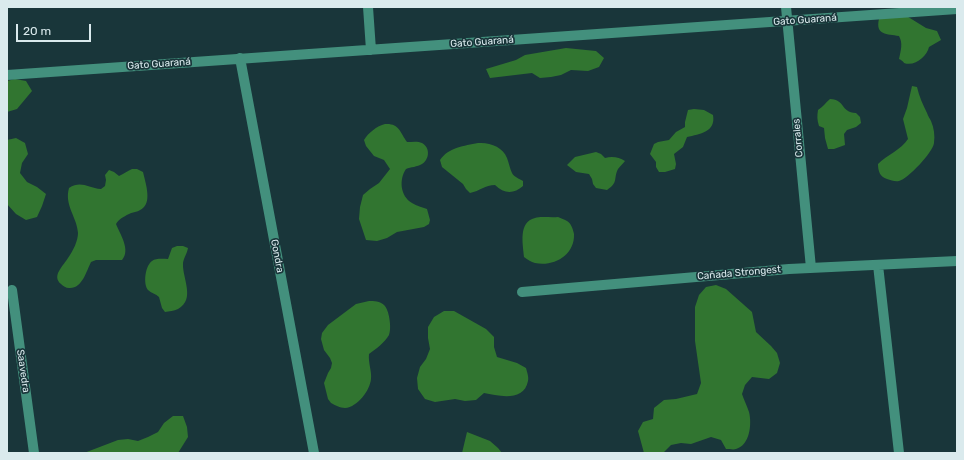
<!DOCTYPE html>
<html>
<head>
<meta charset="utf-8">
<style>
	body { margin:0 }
	#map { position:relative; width:964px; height:460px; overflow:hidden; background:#19363a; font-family:Rubik,sans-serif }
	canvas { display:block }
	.frame { position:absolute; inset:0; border:8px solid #daeaed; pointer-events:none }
	.scale { position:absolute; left:16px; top:24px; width:75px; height:18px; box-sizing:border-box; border:2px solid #daeaed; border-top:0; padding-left:5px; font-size:12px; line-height:14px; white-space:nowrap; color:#daeaed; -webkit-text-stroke:3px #19363a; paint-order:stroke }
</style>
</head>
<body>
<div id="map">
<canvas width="964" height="460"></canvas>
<div class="frame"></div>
<div class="scale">20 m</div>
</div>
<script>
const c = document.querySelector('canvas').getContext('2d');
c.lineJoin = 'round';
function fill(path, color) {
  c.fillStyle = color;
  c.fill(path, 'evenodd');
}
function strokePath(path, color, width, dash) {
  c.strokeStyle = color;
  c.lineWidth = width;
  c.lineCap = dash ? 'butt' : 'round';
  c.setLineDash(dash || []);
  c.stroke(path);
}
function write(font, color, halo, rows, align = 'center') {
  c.font = font + ' Rubik,sans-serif';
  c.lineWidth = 3.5;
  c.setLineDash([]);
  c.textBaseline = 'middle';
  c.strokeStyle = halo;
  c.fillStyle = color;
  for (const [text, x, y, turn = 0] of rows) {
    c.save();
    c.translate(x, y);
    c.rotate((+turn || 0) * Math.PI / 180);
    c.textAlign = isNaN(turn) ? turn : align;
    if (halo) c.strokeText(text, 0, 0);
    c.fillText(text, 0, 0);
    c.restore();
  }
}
fill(new Path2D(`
	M905,15L926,28L937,31L941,40L929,47C927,56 915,67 904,63C904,62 900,59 899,59C901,50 903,43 899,36C887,34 875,35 879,19Z
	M566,48L596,51L604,58L599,67L588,71L571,70L561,75L551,77L540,78L532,73L490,78L486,69L516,60L525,55Z
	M15,79L26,81L32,91L17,109L7,112V81Z
	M912,86L917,87C919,96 923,105 927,113C928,116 930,119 931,121C934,128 935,135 934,143C933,152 908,179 899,181C895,182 891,180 887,179C880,177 878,171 878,164C887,155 901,150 908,139L903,119L907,108Z
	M830,99C846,100 840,112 856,113L860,117L861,123L856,127L847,130L844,134L845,145L834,149H828L825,138L824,128L819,126C817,120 817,116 818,110C823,107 825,103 830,99Z
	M694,109L704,110L713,115C716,132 700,134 687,137L683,147L674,154L676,164L675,169L665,172H659L656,167V162L650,154L654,144L658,142L669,140L676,132L685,127V122L688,110Z
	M385,124C399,123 400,132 407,142C412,142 418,141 422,143C431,148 429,160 422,164C417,167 411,167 406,169C399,179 400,196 412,203C417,206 422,207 427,209L430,220L429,224L424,227L397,232L387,238L377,241L366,240L359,219L360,207L363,195L370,189L379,183L390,169L384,160L374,156L366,146L364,140C368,133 377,126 385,124Z
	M16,138L25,143L28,154L22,163L20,173L27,182L37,187L46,194L42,206L37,217L26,220L16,214L7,204V140Z
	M478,143C490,142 503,147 507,158C509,163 510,169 512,173C514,177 520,179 523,181V186C514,194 504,194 495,185C485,185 480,191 470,193L466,189L463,184L442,167L440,160C449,147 464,146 478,143Z
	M596,152L601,154L605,158C612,156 619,157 625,161C623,164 620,166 618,169C613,179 619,182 607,190L596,188L593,184L592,179L589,174L576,172L567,165L575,157Z
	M132,169H137L143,172C145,181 152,201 143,208C139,212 133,212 129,214C123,217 119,219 116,224C120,234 131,250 122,260H96L91,262C86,272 82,289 69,288C66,288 63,286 61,284C51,276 64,265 68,258C73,251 78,241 78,233C77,217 64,205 69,188C81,180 88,188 101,189L105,186L106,180L105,175L109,170L114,172L119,176C124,174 127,171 132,169Z
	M558,217C560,218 564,219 567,221C571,223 573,229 574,234C575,255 554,267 535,263C531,262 527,259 524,257C523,244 518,222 535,218C541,216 551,218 558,217Z
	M177,246H183L188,248C187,254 184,257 183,263C182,278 196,299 178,309C174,311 169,311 165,312L162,308L159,297C156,294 151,293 148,290C143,284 145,266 152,261C156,258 163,259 168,259L172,248Z
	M716,285L726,289L752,312L756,332L771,346L777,353L780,363L777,373L769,379L752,377L745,385L742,394C744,400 747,406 749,412C752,424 750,445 736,449C734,450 729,449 726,449L721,440L711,437L691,444L681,443L671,445L664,452L660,453H644L638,431L643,422L653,419L654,408L664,400L676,399L697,394L701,383L695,341V307L699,295L706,287Z
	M369,301C374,301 380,301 384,305C389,309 392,328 389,335C384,343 376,349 369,354C368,363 372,371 371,379C370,390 358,407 345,408C340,408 335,405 331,403L328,399L324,383L328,373L331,368L332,363L330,358L324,350L321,339L322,333L328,325L356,304Z
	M444,311H454L486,329L494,337V347L497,357L517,363L526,368C527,372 529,377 528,381C524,402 499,396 484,393L476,400L465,401L455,399L435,402L425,399L418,389L417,378L420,367L426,359L430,349L428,338V327L434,317Z
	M173,416H183L187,427L188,437L178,453H84L118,440L128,439L138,441L148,437L158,432L164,423Z
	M467,432L490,441L498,448L502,453H462Z`), '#317530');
strokePath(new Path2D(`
	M368,7L371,50
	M786,7L811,268
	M240,58L314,453
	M7,75L957,9
	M878,265L899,453
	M12,290L34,453
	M522,292L789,269L957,261`), '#43907d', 10);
write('10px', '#daeaed', '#19363a', [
	["Gato Guaraná",805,20,-4],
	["Gato Guaraná",482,42,-4],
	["Gato Guaraná",159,64,-4],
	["Corrales",798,138,-95],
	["Gondra",277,256,79],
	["Cañada Strongest",739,273,-5],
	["Saavedra",23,371,82]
]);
</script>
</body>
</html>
